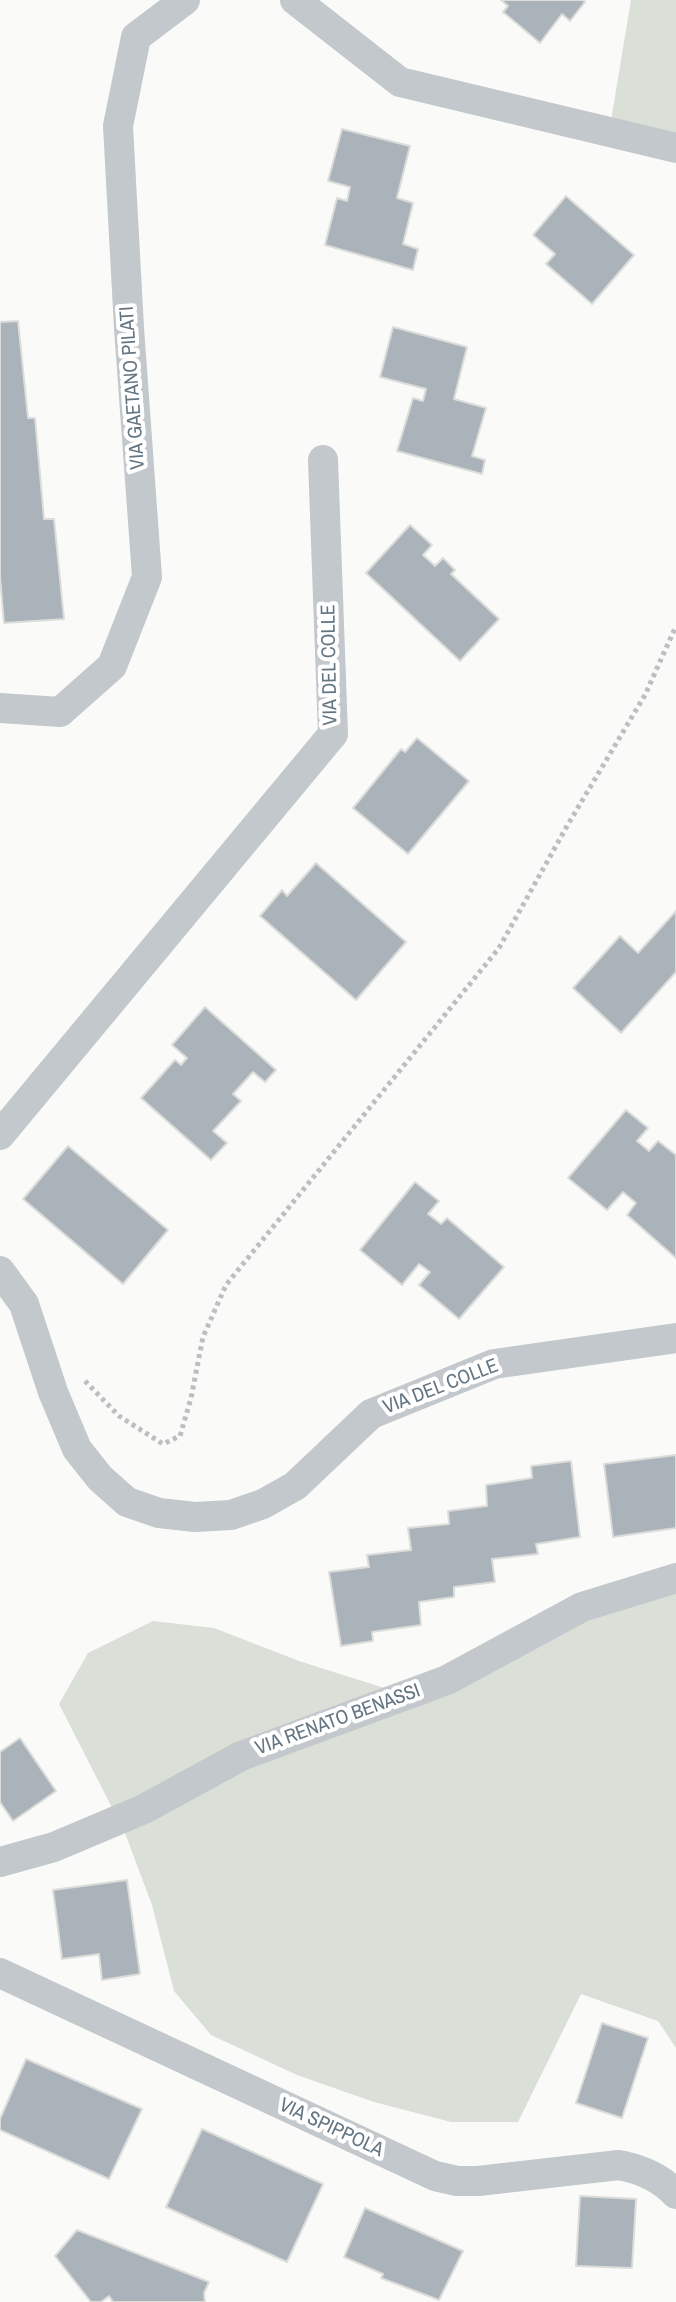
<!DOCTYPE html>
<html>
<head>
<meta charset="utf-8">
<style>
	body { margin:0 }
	canvas { display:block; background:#fafaf8 }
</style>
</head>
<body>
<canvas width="676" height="2302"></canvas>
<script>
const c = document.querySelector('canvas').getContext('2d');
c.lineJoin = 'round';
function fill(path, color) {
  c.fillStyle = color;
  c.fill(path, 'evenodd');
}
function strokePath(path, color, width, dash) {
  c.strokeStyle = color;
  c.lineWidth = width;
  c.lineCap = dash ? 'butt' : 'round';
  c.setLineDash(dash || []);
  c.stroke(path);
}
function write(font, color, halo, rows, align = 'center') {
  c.font = font + ' "Archivo Narrow",sans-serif';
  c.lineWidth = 8;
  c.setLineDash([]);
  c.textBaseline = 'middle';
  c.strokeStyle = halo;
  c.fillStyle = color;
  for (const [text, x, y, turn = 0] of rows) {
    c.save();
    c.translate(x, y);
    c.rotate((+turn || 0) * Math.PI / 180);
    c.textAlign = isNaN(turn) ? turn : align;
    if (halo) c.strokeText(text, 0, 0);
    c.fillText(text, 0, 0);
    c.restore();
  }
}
fill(new Path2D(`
	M631,0H676V142L610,127Z
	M676,1573V2048L658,2021L581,1994L518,2122H451L374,2102L297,2075L211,2035L174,1991L152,1905L125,1833L59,1704L88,1653L153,1621L214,1628L299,1661L397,1692Z`), '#dadfd7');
const building = new Path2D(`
	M501,0H583L585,2L570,21L562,14L540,43L503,12L508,6Z
	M342,129L410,146L397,198L413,203L403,244L418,249L413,270L325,245L337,198L347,201L350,187L328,181Z
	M566,196L634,255L592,304L546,264L555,254L533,235Z
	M18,321L28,418H35L44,519H54L64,619L4,623L0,577V322Z
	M393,327L467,347L454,399L486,408L472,456L485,460L482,474L397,451L413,398L423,401L426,389L380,377Z
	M410,525L432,545L423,555L435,566L443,558L455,570L451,574L499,619L460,661L366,573Z
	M417,738L469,781L408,854L353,808L401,749L405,752Z
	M316,863L406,942L356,1000L260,916L282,890L287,896Z
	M676,911V972L621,1033L573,988L620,936L638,953Z
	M205,1007L276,1070L265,1082L253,1072L233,1094L241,1101L213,1131L227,1143L211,1160L141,1098L175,1060L181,1065L187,1058L172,1045Z
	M626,1110L648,1128L637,1141L649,1151L658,1141L676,1155V1258L627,1215L636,1203L623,1192L607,1210L568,1178Z
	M68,1146L168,1230L123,1284L23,1199Z
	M415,1182L439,1201L428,1214L441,1224L447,1218L504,1267L459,1319L419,1285L430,1272L419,1264L402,1285L360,1250Z
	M676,1455V1528L613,1537L604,1464Z
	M571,1461L580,1537L536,1544L538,1554L492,1559L495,1582L454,1587V1597L419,1602L421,1625L372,1632L373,1641L341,1646L329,1572L369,1567L367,1555L411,1550L408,1528L449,1524L448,1511L487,1506L486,1485L532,1478L531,1466Z
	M20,1738L56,1791L13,1821L0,1802V1752Z
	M127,1880L140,1974L102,1980L99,1954L62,1959L53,1890Z
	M602,2023L648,2038L622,2118L576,2103Z
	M26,2059L142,2109L109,2179L0,2130V2119Z
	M202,2129L323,2184L287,2262L166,2207Z
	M580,2196L636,2199L632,2268L576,2266Z
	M365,2208L463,2251L439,2300L381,2278L383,2274L344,2257Z
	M77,2230L209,2282L204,2293L205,2302H113L109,2296L101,2302H91L55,2256Z`);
fill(building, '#aab3b9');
strokePath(building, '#dcdcda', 2);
strokePath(new Path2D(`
	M85,1381L119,1416L163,1444L180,1436L191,1398L203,1337L226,1285L499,948L567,826L645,695L676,626`), '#bbbfc2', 5, [4, 4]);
strokePath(new Path2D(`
	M295,0L400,82L676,148
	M0,708L60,712L112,666L147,577L129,328L118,126L136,37L185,0
	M0,1135L333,734L323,460
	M0,1271L24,1304L53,1392L77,1449L100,1478L127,1502L159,1513L195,1517L231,1515L263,1504L295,1486L371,1414L494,1364L676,1338
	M0,1862L54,1847L144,1809L241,1756L447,1680L582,1607L676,1578
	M0,1973L435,2176L457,2181H478L619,2165C640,2169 661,2178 676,2194`), '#c3c8cc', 30);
write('20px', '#657683', '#fff', [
	["VIA GAETANO PILATI",133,388,-94],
	["VIA DEL COLLE",330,665,-91],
	["VIA DEL COLLE",441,1387,-21],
	["VIA RENATO BENASSI",338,1720,-20],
	["VIA SPIPPOLA",331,2128,25]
]);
</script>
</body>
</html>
